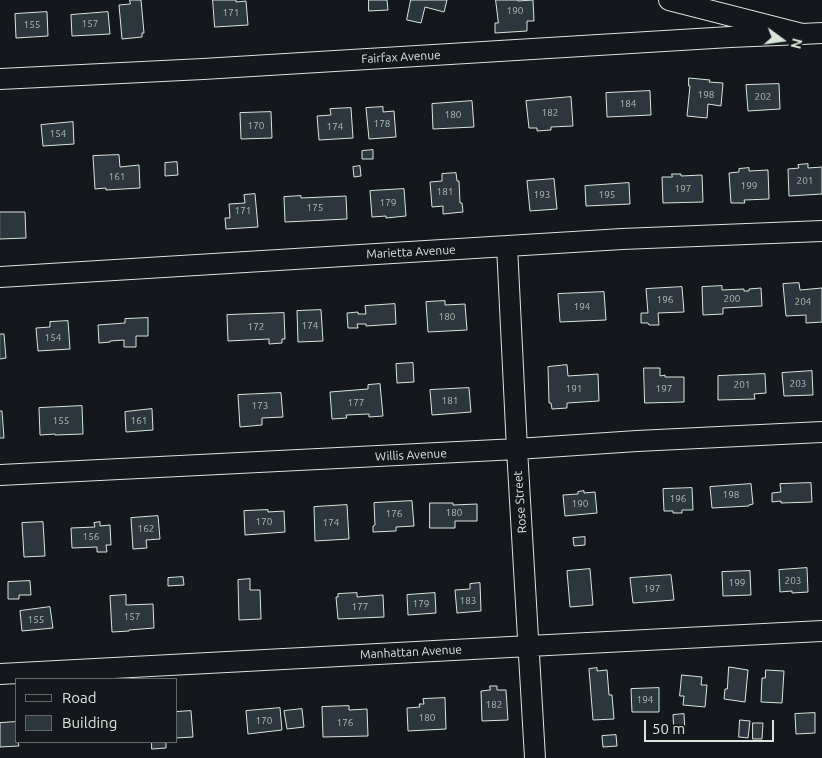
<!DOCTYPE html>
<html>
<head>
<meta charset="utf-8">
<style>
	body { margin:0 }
	#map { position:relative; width:822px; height:758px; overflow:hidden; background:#14181c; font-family:Ubuntu,sans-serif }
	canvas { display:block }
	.legend { position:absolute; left:15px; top:678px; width:162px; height:65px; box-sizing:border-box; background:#14181c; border:1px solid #626a69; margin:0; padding:6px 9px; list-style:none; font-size:15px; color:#d8e6dc }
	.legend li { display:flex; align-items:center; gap:10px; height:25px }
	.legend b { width:25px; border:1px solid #626a69 }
	.north { position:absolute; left:757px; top:15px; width:50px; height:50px; -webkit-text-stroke:4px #14181c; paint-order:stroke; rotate:104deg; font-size:14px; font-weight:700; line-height:20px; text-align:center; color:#d8e6dc }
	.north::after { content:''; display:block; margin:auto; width:18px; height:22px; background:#d8e6dc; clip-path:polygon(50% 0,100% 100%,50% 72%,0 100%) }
	.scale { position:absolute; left:644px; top:720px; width:130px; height:22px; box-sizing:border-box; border:2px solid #d8e6dc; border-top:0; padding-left:6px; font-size:15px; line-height:18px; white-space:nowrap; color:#d8e6dc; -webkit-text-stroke:4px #14181c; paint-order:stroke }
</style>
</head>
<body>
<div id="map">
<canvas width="822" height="758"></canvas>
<ul class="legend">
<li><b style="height:6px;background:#14181c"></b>Road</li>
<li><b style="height:14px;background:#2c363c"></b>Building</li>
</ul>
<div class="north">N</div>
<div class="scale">50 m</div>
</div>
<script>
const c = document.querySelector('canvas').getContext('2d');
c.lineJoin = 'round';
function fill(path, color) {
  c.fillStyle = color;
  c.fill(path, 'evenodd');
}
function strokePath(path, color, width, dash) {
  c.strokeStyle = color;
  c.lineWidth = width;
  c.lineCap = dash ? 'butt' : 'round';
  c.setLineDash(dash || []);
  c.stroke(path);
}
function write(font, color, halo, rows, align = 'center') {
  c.font = font + ' Ubuntu,sans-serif';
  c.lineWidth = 4;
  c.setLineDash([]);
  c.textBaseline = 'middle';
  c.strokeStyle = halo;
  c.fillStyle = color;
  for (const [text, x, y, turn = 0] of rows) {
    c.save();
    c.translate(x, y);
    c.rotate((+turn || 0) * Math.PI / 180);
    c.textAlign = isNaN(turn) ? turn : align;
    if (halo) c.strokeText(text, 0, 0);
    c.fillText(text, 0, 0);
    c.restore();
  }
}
const building = new Path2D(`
	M130,0H141L144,33H142V37L122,39L119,5L130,4Z
	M213,0H236V2L246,1L248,25L215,27Z
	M369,0H387L388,10L369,11Z
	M411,0H447L444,12L425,7L421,23L407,20Z
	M496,0H518V1L533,0L534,21H527V31L495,33V23H498Z
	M47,12L48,36L16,38L15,14Z
	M108,12L110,34L72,36L71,15Z
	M689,78L710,80L709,82L723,83L721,106L708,104L707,118L687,116L690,86H689Z
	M779,84L780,109L748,111L746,85Z
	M650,91L651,115L607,117L606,93Z
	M571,97L573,126L551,127V130L537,131V128H529L526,101Z
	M472,101L474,127L433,129L432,104Z
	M383,107V112L394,111L396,137L369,139L366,108Z
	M351,108L353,138L319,140L317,116L331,115L330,109Z
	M271,112L272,138L241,139L240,113Z
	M73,122L74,144L43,146L41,125Z
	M373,150V159H362V151Z
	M119,155L120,167L139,165L140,188L106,190V188L95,189L93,156Z
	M177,162L178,175L165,176V163Z
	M808,164V168L822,167V194L789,196L788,169L799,168L798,165Z
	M360,166L361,176L354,177L353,167Z
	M749,168V171L768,170L769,199L744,200L745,203H731L729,173L739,172V169Z
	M456,173L457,181H459L460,203H462L463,212L443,214V206L432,207L430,182L442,181V174Z
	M672,174H681V176L702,175L703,202L663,203L662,177H672Z
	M554,179L557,209L530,211L527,181Z
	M629,183L630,204L586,206L585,186Z
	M404,189L406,216L386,218V216L372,217L370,191Z
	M255,194L258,227L226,229L225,218H230L229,204L245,203L244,195Z
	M301,196V198L346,196L347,219L285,222L284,197Z
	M0,212H25L26,238L0,239Z
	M799,283L800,290L822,288V322L806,323V315L786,316L783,284Z
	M722,286V290L744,289V291H749V289L761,288L762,306L723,308V314L703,315L702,287Z
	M682,287L684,312L658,313L659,325H649L648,323H641V313H648L646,289Z
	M604,292L606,320L560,322L558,294Z
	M445,301V305L465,304L467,330L428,332L426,302Z
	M395,304L396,324L366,326V324H357L358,328H348L347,313L358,312V314H366L365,306Z
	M321,310L323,341L298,342L297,311Z
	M284,313L285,339H282V343L269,344V339L228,341L227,315Z
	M148,318V336H136V347H124V340L110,341V342L99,343L98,325L125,323V319Z
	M68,321L70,349L38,351L36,328L50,327V322Z
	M0,334H4L6,358L0,359Z
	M413,363L414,382L397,383L396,364Z
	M567,365L568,376L598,374L599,401L567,403V408L552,409L551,403H549L548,367Z
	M644,368H660V376L665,375V377H684V402L645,403Z
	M812,371L813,395L784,396L782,373Z
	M765,374L766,393L754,394L755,399L718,400V376Z
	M380,384L383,416L369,417V414L346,415L347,418L332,419L330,392L368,389V385Z
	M469,388L471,412L432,415L430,390Z
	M281,393L283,417L262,418V425L240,427L238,395Z
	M82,406L83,434L55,435V434L40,435L39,408Z
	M152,409L153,430L126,432L125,412Z
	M0,411H2L4,438H0Z
	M811,483L812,502L781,503V501L772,502V493L781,492L780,484Z
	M751,484L753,504L749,505V506L712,508L710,487Z
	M692,488L693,510H682V513H673V511H664L663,489Z
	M584,491V493L595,492L597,513L565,516L563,495L578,494V492Z
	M412,501L414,526L396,527V531L373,532V526L375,525L374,503Z
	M430,503H453V505L477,504V521H455V528H430Z
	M347,505L349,539L315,541L314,507Z
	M268,510V512L284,511L285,532L245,535L244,511Z
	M158,516L160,539L146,540L147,548L133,549L131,518Z
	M43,522L45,556L24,557L22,523Z
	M100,522V526L110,525L111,545H106L107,552H97V547L72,548L71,528L95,527L94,523Z
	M585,537V545L574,546L573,538Z
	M807,568L808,592L792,593V591L780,592L779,570Z
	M590,569L593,605L570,607L567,571Z
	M750,571L751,595L723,596L722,572Z
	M671,575L674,600L633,603L630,578Z
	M183,577L184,585L168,586V578Z
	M250,579V590H260L261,619L239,620L238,580Z
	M30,581L31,595H19V599H8V582Z
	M480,583L481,611L457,613L455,590L470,589V584Z
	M357,593V597L383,595L384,617L338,619L336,597H338V594Z
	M435,593L436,613L408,615L407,595Z
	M126,595V605L153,604L154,628L129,630V631L112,632L110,596Z
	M50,607L53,628L22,631L20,611Z
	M729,667L748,670L745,702L724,699L725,689H727Z
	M597,668V671L607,670L609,695H612L614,719L593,720L589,669Z
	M766,670L784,671L782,703L761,702L762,678H765Z
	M682,675L702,677L701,685H707L705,707L683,705L684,696H680Z
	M490,686H497V690H506L508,720L482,721L481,691L490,690Z
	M659,688V712H632L631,689Z
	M445,698L446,729L408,731L407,708L420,707L419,704H424L423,699Z
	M349,706V710L367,709L368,736L323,737L322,707Z
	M280,708L282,730L248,734L246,711Z
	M302,709L304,727L287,729L284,711Z
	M191,711L193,737L176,738V712Z
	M815,713V733L796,734L795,714Z
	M684,714L685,733L674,734L673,715Z
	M740,720L750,721L748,738L739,737Z
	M16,722V742H18L19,746L0,747V723Z
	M753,723H763L762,739H753Z
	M616,735L617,746L603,747L602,736Z
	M152,742H166V748L152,749Z`);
fill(building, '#2c363c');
strokePath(building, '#d8e6dc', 1);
const minor = new Path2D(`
	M669,0L802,34L822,33
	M0,79L203,69L730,37L802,34
	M507,246L517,449L535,758
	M0,277L622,239L822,231
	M0,475L517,449L637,441L822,432
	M0,674L529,646L822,631`);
strokePath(minor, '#d8e6dc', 22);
strokePath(minor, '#14181c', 20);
write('10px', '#adbab4', null, [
	["190",515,11],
	["171",231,13],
	["157",90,24],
	["155",32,25],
	["198",706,95],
	["202",763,97],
	["184",628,104],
	["182",550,113],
	["180",453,115],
	["178",382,124],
	["170",256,126],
	["174",335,127],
	["154",58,134],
	["161",117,177],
	["201",805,181],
	["199",749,186],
	["197",683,189],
	["181",445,192],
	["193",542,195],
	["195",607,195],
	["179",388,203],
	["175",315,208],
	["171",243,211],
	["200",732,299],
	["196",665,300],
	["204",803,302],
	["194",582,307],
	["180",447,317],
	["174",310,326],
	["172",256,327],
	["154",53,338],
	["203",798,384],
	["201",742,385],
	["191",574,389],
	["197",664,389],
	["181",450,401],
	["177",356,403],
	["173",260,406],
	["155",61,421],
	["161",139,421],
	["198",731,495],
	["196",678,499],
	["190",580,504],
	["180",454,513],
	["176",394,514],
	["170",264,522],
	["174",331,523],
	["162",146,529],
	["156",91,537],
	["203",793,581],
	["199",737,583],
	["197",652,589],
	["183",468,601],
	["179",421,604],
	["177",360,607],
	["157",132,617],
	["155",36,620],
	["194",645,700],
	["182",494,705],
	["180",427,718],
	["170",264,721],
	["176",345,723]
]);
write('12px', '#d8e6dc', '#14181c', [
	["Fairfax Avenue",401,57,-3],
	["Marietta Avenue",411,252,-3],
	["Willis Avenue",411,455,-3],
	["Rose Street",520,502,-94],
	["Manhattan Avenue",411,652,-3]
]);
</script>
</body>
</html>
